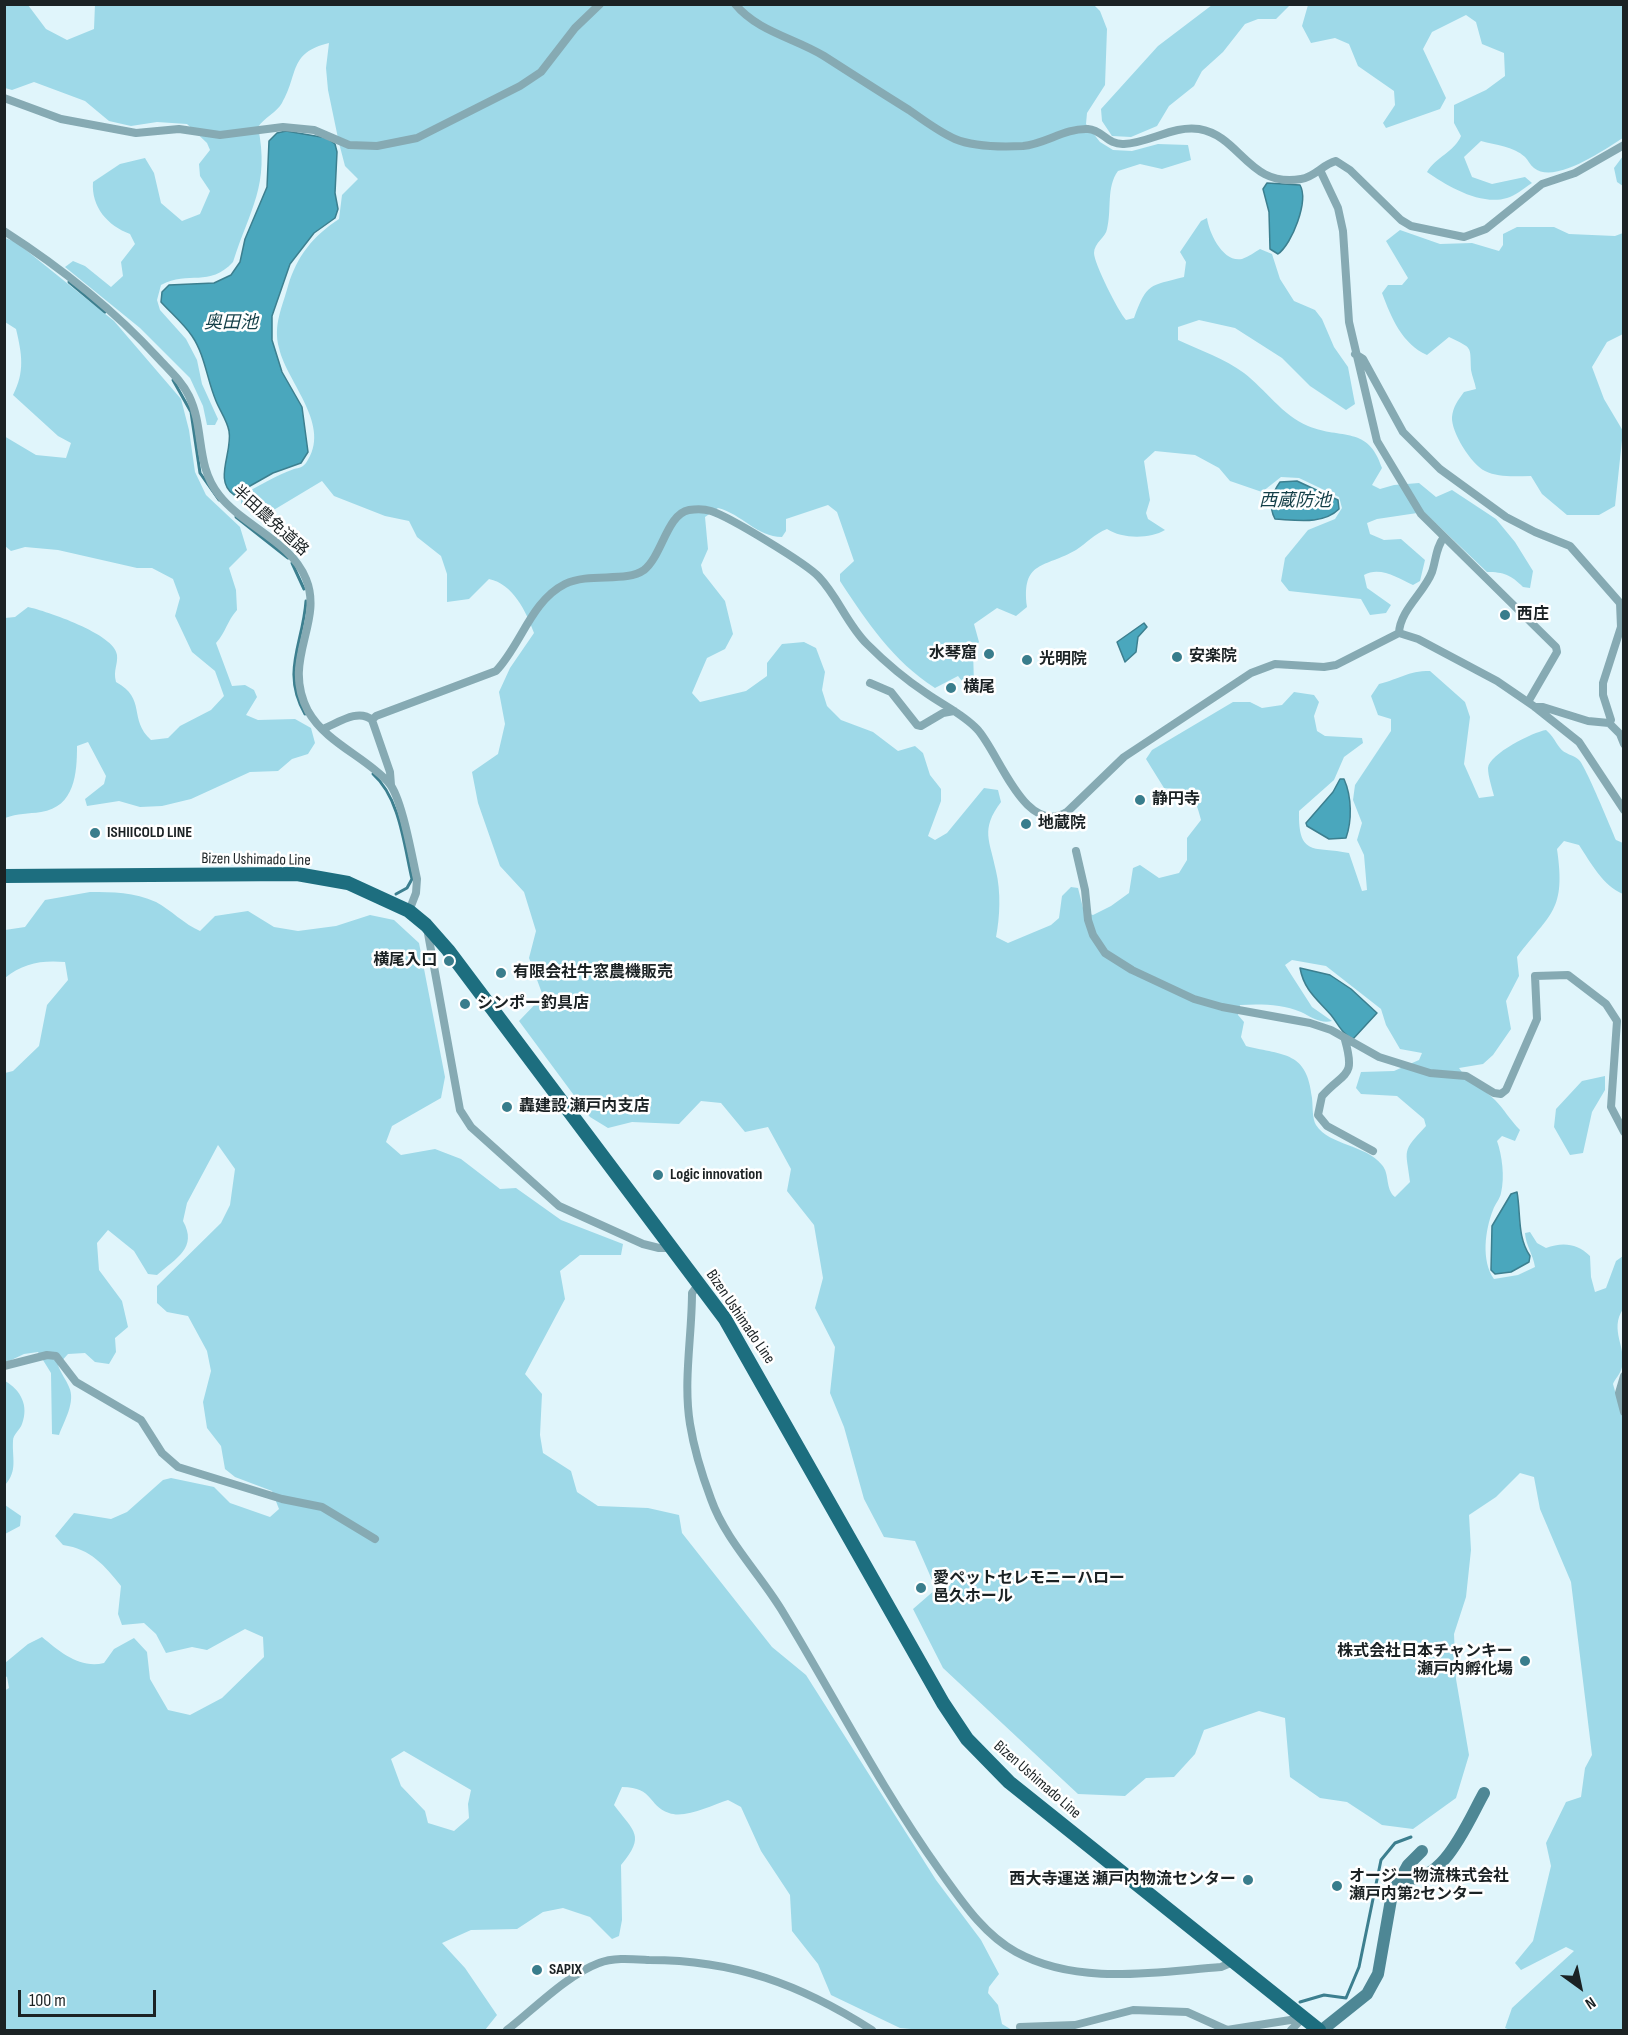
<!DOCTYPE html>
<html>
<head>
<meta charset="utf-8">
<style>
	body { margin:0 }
	#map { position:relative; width:1628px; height:2035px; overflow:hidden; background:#e0f5fb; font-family:"Sofia Sans Condensed",sans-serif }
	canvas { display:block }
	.frame { position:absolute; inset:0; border:6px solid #1b2224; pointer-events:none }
	.north { position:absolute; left:1550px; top:1957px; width:60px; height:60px; -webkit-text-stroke:4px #fff; paint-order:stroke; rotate:147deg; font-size:16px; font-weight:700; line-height:24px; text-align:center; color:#1b2224 }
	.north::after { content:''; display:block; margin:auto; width:21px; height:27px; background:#1b2224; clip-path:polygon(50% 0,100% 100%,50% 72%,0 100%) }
	.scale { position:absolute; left:18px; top:1990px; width:138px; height:27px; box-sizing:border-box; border:3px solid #1b2224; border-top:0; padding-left:8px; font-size:18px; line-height:21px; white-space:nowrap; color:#1b2224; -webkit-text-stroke:4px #fff; paint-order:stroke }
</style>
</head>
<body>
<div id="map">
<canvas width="1628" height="2035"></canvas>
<div class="frame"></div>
<div class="north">N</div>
<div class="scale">100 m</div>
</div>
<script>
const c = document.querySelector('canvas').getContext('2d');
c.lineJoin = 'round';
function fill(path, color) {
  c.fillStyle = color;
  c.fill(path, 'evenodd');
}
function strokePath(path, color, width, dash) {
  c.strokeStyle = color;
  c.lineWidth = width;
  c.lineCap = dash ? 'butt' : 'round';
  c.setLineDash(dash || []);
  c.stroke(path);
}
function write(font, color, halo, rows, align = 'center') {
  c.font = font + ' "Sofia Sans Condensed","Noto Sans JP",sans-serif';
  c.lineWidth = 5;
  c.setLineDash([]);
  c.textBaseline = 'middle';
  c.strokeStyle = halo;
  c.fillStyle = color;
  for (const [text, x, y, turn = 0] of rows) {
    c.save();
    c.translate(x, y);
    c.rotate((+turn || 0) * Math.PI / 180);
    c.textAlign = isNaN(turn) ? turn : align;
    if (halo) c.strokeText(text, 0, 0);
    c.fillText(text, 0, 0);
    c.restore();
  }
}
fill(new Path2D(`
	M95,4H1093L1100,11L1107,29L1105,85L1087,113L1086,124L1100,142L1113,150L1132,151L1158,144L1188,145L1191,160L1162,169L1140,164L1118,171C1106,187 1112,210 1107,229C1106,237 1094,243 1094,253C1094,263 1118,311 1126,320L1134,318C1147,283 1149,286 1184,277L1186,262L1180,252L1201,221L1207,218C1209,233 1223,263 1242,259C1248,257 1255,252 1260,249L1272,254L1280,279L1294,301L1315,310L1322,319L1334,347L1348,367L1355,404L1346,410L1310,386L1282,358L1235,328L1199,320L1178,327V340C1200,350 1225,359 1244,373C1266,390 1282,415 1308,426C1342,440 1368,425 1382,468L1372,485L1380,489L1394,485L1419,483L1436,497L1452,490L1496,519L1515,542L1533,571L1530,588L1523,587C1511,575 1504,572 1487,572L1424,512L1377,519L1367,523L1370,534L1384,540L1401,539L1425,560L1420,581L1413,585C1398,578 1380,566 1364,575L1367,588L1391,605L1386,613L1370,615L1361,599L1289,591L1281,581L1285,558L1308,530L1335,519L1342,508L1339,497L1299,478L1281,477L1262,492L1230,481L1219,468L1195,455L1155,451L1144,461L1150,500L1146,513L1148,519L1165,530C1150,539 1122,539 1107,529C1094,534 1087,543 1076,550C1045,568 1021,560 1027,607L1016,616L997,608L974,624L979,642L973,650L974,684L965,685L958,676L935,688C893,661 867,622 840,581V574L854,561L837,512L828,505L786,519V531L782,537C757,537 742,514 718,508L705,517L708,549L701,565L703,573L725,601L733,634L725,649L707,658L692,693L700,702L746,691L767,676V663L782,644L804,642L816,648L825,672L822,690L827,706L841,720L873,732L898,751L915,746L923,753L930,775L941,789V801L928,836L935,840L947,833L984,788L998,790L1001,802C980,830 990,840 996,871C1001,892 1000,917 996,937L1008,943L1051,925L1059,918L1062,896L1071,887L1078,888L1084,912L1093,915L1111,906L1129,893L1133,868L1140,865L1159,878L1179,873L1187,860V838L1201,820C1195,795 1190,790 1164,788L1146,759L1152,750L1233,702H1250L1262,708L1282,705L1294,692L1314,695L1319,702L1314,716L1317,731L1325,736L1362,738L1363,743L1344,757L1334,780L1299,811C1298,858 1315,846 1349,853L1362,891L1367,890L1364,855L1357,840L1362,823L1353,800L1355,785L1391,731V719L1378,715L1371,696L1379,684C1400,679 1407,671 1430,671L1465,702L1470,717L1464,764L1479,798L1494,796C1492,788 1488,776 1488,768C1489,754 1533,732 1546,730C1553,736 1554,740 1560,748C1564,754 1574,755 1579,760C1585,765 1611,828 1616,840L1623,843V894C1603,886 1591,863 1579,845L1564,841L1557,849C1566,911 1551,912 1517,957L1519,976L1506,1001L1511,1029L1493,1055L1483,1064L1459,1068C1468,1082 1483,1088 1495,1100C1504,1109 1510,1120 1520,1130L1515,1141L1502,1136L1497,1141C1502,1155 1505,1177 1501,1193C1500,1199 1495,1204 1493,1210C1485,1230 1481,1261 1494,1279L1518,1275L1535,1267C1533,1254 1526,1246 1525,1233L1530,1232L1537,1243L1546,1248C1562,1242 1577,1243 1590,1256L1591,1277L1595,1292L1606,1288L1616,1261L1623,1256V1309C1609,1330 1627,1348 1622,1367C1621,1373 1615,1379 1613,1384L1624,1423L1623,2030H1510L1505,2028L1512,2008L1574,1951L1566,1947L1521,1970L1515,1963L1533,1941L1551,1866L1546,1843L1566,1802L1581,1797L1585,1768L1592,1755L1571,1582L1540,1509L1534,1477L1520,1473L1496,1497L1469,1515L1471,1550L1466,1597L1454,1634L1456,1679L1469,1755L1456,1798L1413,1829L1382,1825L1347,1802L1320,1798L1290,1777L1285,1718L1259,1711L1204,1730L1195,1754L1174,1777L1146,1778L1125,1796L1078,1794L943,1668L913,1609L936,1589L915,1541L884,1537L864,1499L844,1427L830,1393L835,1347L815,1308L823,1278L814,1225L787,1191L791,1169L768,1127L745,1132L721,1103L701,1101L679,1124L632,1122L608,1128L590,1117L519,1021L543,996L529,958L536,931L524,892L500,866L478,803L472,772L498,754L505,724L499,692L510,668L534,633C526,611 513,584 489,579L469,599L447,602V574L441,556L417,537L409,521L385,516L334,496L322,481L262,517L241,504V496C258,486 275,476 294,469C299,468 303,467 306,463C333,426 287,383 279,348C273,325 282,308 288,286C297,256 313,236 339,219L342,195L358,179L345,166L339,143L328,90L326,68L329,43C288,53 299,74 282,103C277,112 264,118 258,127C270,185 250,209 233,262C209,288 189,270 161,285L157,300L160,310L186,339L197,360L202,384L218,419L215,425H207L203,406L190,378L140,328L65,267L73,261L85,266L111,287L123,276L121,262L135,244L130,234C108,226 91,207 93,182L120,164L145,158L154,173L161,203L182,221L200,214L210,191L200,176L199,164L210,150L207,143L187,124L157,122L131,126L109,121L85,101L34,82L12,90L5,88L4,5H28L46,29L67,40L94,29ZM1292,960L1326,966L1381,1009L1386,1025L1400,1049L1422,1053L1419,1060L1394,1071L1361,1072L1356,1088L1361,1094L1397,1096L1424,1119L1426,1126C1401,1153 1406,1148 1410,1182L1395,1197C1385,1189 1390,1174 1382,1165C1365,1144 1330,1146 1316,1125C1312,1118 1313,1107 1312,1098C1307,1051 1285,1056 1246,1046L1241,1037L1244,1022L1238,1015L1240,1005C1260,1004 1282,1004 1301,1012C1311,1017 1321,1024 1332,1021L1312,1007L1285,965Z
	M1212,5H1290L1276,19H1258L1245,24L1223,52L1202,71L1194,86L1169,106L1157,126L1131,137L1112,136L1102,121L1101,109L1158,46Z
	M1308,5H1623V138C1605,149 1555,185 1534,168C1530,165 1528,160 1525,157C1513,146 1496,145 1481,141L1464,157L1472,177L1492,184L1525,177L1532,183C1524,188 1515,196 1507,198C1481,206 1447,186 1427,172C1436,157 1454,152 1461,136L1454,123V105L1486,90L1505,76L1504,53L1482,44L1476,22L1466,15L1432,32L1423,49L1446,98L1440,109L1386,128L1383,123L1395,105L1394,91L1358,66L1349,44L1335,38L1311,43L1302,26Z
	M1623,156V186L1617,182L1614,168Z
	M1517,227H1554L1569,234L1615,236L1623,233V334L1607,342L1592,367L1604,399L1623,431L1615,506L1599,515H1567L1542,494L1531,476C1516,476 1499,478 1485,471C1471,464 1451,432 1452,417C1453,407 1458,400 1464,392L1476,389C1475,383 1472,376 1471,370C1470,345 1473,349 1449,337L1427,355C1402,344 1391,317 1382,293L1388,285H1402L1408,278L1386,241L1400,230L1440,244L1472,243L1499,251L1503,245V234Z
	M5,238L16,242L114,321L181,399L189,430L195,472L206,495L240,527L247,550L229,568L236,590L237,610C227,621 226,632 216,643L232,686L245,685L254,690L257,697L246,715L258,720L295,719L311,728L315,743L308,754L292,759L278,771L250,772L191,799L162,806L140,807L119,801L87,806L85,799L104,784L106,776L88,742L77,746C77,773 75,807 41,812C28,814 18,813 5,818V618L15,617L28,607C46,611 115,634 117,655C118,665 113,670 116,682C147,699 128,719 151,740L168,738L180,726L211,710L224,696L215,671L192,652L175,616L180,598L173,579L152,568H137L58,550L25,547L11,551L5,546L4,436L36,455L66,458L71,443L58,436L13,395C25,372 22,354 16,329L5,322Z
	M90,892C113,892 134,892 156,902C171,910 184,924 200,931L215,916L248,911L274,927L298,931L336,926L370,915L394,920L419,943L445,1077L441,1098L392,1126L386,1142L401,1155L435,1149L461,1159L500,1189L516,1188L561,1220L623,1244L621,1255H580L560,1271L565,1299L525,1374L542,1394L540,1435L543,1453L571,1471L577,1492L598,1506L648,1508L679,1515L682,1533L772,1647L806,1675L936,1880L981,1940L999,1974L989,1987L988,1993L998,2005L1002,2024L1012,2030H922L900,2028L831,1995L818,1964L792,1931L790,1895L761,1851L741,1807L728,1800C712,1805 685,1819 669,1813C647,1805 655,1788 622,1787L614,1805C634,1832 646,1835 621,1865L622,1920L619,1936L612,1939L590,1917L563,1908L543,1912L517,1929L471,1930L442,1943L465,1968L497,2015L485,2030H5L4,1691L9,1688L7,1677L5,1676V1663L28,1644L42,1637C60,1652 80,1669 104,1663L114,1649L134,1638L147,1652L150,1679L168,1710L190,1715L222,1698L264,1657L263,1637L245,1629L207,1650L192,1647L166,1653L156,1634L144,1623L122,1625L118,1614L121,1586C104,1565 91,1549 63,1545L55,1536L74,1513L111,1519L127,1512L163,1480L171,1478L214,1487L230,1503L270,1517L279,1509L272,1491L235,1477L225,1469L221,1446L207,1428L203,1402L211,1371L207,1351L188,1316L167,1312L157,1303V1286L221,1223L230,1205L235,1169L218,1145L187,1203L183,1221C198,1248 176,1258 157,1275L148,1274L134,1251L108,1230L97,1243L99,1270L122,1301L128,1327L115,1338L116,1352L109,1364L95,1362L85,1353L68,1354L58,1365C61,1374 66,1379 69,1387C76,1402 64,1421 59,1435L52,1434L51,1373L38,1352L24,1354L5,1363V1073L13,1071L39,1046L47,1005L68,980L65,962C42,960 23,963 5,978V930L25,927L45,900ZM404,1751L471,1790L468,1804L469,1818L454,1831L428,1823L425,1811L401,1786L391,1759Z
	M1605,1076V1090L1592,1112L1583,1153L1570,1155L1554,1127L1556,1109L1582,1081Z
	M5,1381C21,1390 29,1406 22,1424C20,1430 13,1434 13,1441C12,1458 18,1471 5,1485Z
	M5,1505L21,1516L20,1526L5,1534Z`), '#9ed9e8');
const water = new Path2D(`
	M286,131L327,138L335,144L337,152L335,193L338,209L335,218L314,233L290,264L272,316V340L282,372L302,407L308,452L301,463L273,473L234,495C213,481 233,452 229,431C227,420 220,411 216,401C207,380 205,355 192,336C184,324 171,313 161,302L162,292L169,285L214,283L231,275L240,262L245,239L267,187L269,141L277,133Z
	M1267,183L1300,185C1309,201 1292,244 1278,254L1270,249L1269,212L1263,189Z
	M1297,481L1338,500L1339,509C1323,525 1296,520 1275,519C1268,506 1272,493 1280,482Z
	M1144,623L1147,627L1138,637L1136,652L1125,662L1117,642Z
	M1340,779H1344C1352,797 1352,821 1346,838L1329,839L1307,826L1306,823L1333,792Z
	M1300,968L1330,975L1351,989L1377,1013L1353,1039C1342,1034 1339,1025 1331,1015C1317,999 1304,990 1300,968Z
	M1517,1192C1521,1214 1517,1237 1530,1256L1529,1262L1511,1272L1495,1274L1491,1270L1492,1226L1511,1194Z`);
fill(water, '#4aa7bd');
strokePath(water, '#3c7f8f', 1.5);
strokePath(new Path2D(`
	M69,282L105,312
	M173,380L191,412L200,473L219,500
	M236,517L288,558
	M292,563L304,589
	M305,714C281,672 303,644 306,601
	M373,774C400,798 404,845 412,879L407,888L396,894
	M1300,2002L1324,1995L1346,1998L1359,1967L1381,1860L1395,1843L1411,1837`), '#3c7f8f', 3);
strokePath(new Path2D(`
	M735,4C758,32 795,38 824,56C852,74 880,92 909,110C923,120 939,132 955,139C974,147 1002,147 1023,146C1045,144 1065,128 1088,129C1103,130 1107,145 1124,144C1149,143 1174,125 1199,129C1241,136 1248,188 1301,179C1315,177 1323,164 1336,161L1350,170L1401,220L1411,226L1464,237L1486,229L1542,184L1575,173L1624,145
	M4,98L61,119L136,133L179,129L220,135L283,127L314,130L349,145L377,146L417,138L520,86L541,72L575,28L600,4
	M1320,170L1338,208L1343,231L1349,322L1377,441L1421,514L1556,647L1557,652L1528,702
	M4,231C60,267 113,309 158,358C169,370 182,381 189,396C205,429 195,465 219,495C243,526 291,541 306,579C324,623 281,660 308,711C326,743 366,757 389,783C402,798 412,857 417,879L416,893L409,911
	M1355,354L1363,359L1403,432L1440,469L1506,517L1535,532L1570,546L1620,603L1621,627L1603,683V695L1611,720L1609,723
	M1399,633C1400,610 1424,593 1432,572C1436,560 1436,547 1444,537
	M870,683L891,692L917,725L921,726L943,713L954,711
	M1535,707H1543L1588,721L1609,723L1620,734L1624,744
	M323,729C338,723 358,708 372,720
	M391,785L390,772L372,720L376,716L496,671C521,645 531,601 565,584C590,572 626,583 644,570C662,556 667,514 689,510C695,509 705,509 711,511C730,517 807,564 819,577C838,597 847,624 867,644C884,661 905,679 926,693C943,705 963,714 977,729C999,752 1025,838 1067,812L1124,757L1251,673L1275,664L1324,667L1336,665L1399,633L1418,639L1497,681L1535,707L1579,742L1624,810
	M1076,851L1085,890L1088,920L1093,935L1105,953L1132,970L1194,999L1222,1007L1310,1023L1331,1030L1379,1057L1430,1073L1466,1076L1494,1093L1501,1094L1506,1090L1537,1019L1535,976L1568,975L1606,1004L1617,1021L1611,1107L1624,1132
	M427,928L460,1110L471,1127L559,1206L643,1244L659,1248H671
	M1345,1040C1356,1079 1344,1071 1322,1096L1318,1115L1327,1126L1373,1151
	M699,1284L692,1293C692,1336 683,1381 690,1424C694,1449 702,1475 711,1499C725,1539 759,1573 781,1609C834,1696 880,1787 940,1871C961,1900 983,1934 1016,1952C1078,1986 1154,1972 1221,1967L1233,1962
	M4,1366L47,1355L56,1356L76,1382L141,1420L162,1453L178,1467L282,1499L322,1507L375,1539
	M1624,1376L1619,1393L1624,1412
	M1020,2027L1075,2025L1133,2010L1187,2012L1227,2030L1303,2018
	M507,2030C534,2009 567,1975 599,1963C613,1957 633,1959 649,1960C734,1960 800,1984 872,2030
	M1291,2030L1303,2018`), '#86aab3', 8);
strokePath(new Path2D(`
	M1399,1878C1442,1889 1467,1823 1484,1793
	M1322,2030L1367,1994L1378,1974L1392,1894L1408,1865L1422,1851`), '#4e8795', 12);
strokePath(new Path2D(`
	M4,876L297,874L348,883L409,911L426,925L448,950L725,1319L943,1703L967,1739L1009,1782L1319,2030`), '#1d6e7f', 14);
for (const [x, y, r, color] of [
	[1505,615,6,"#397d8c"],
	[989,654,6,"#397d8c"],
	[1177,657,6,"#397d8c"],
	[1027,660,6,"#397d8c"],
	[951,688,6,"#397d8c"],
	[1140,800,6,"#397d8c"],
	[1026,824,6,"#397d8c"],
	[95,833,6,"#397d8c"],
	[449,961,6,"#397d8c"],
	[501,973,6,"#397d8c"],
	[465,1004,6,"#397d8c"],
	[507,1107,6,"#397d8c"],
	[658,1175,6,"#397d8c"],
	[921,1588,6,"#397d8c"],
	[1525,1661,6,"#397d8c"],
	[1248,1880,6,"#397d8c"],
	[1337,1886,6,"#397d8c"],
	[537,1970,6,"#397d8c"]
]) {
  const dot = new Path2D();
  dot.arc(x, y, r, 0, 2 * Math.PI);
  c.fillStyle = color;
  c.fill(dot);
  strokePath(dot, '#fff', 2);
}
write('16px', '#1b2224', '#fff', [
	["半田農免道路",270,521,42],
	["Bizen Ushimado Line",256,860,1],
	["Bizen Ushimado Line",740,1317,56],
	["Bizen Ushimado Line",1037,1780,41]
]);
write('bold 16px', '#1b2224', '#fff', [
	["西庄",1517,615],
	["水琴窟",977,654,"right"],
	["安楽院",1189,657],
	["光明院",1039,660],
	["横尾",963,688],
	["静円寺",1152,800],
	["地蔵院",1038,824],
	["ISHIICOLD LINE",107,833],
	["横尾入口",437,961,"right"],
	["有限会社牛窓農機販売",513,973],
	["シンポー釣具店",477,1004],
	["轟建設 瀬戸内支店",519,1107],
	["Logic innovation",670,1175],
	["愛ペットセレモニーハロー",933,1579],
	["邑久ホール",933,1597],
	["株式会社日本チャンキー",1513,1652,"right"],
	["瀬戸内孵化場",1513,1670,"right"],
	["オージー物流株式会社",1349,1877],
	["瀬戸内第2センター",1349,1895],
	["西大寺運送 瀬戸内物流センター",1236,1880,"right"],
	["SAPIX",549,1970]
], 'left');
write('italic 18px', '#143f48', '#fff', [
	["奥田池",231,323],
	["西蔵防池",1295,501]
]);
</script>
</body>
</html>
